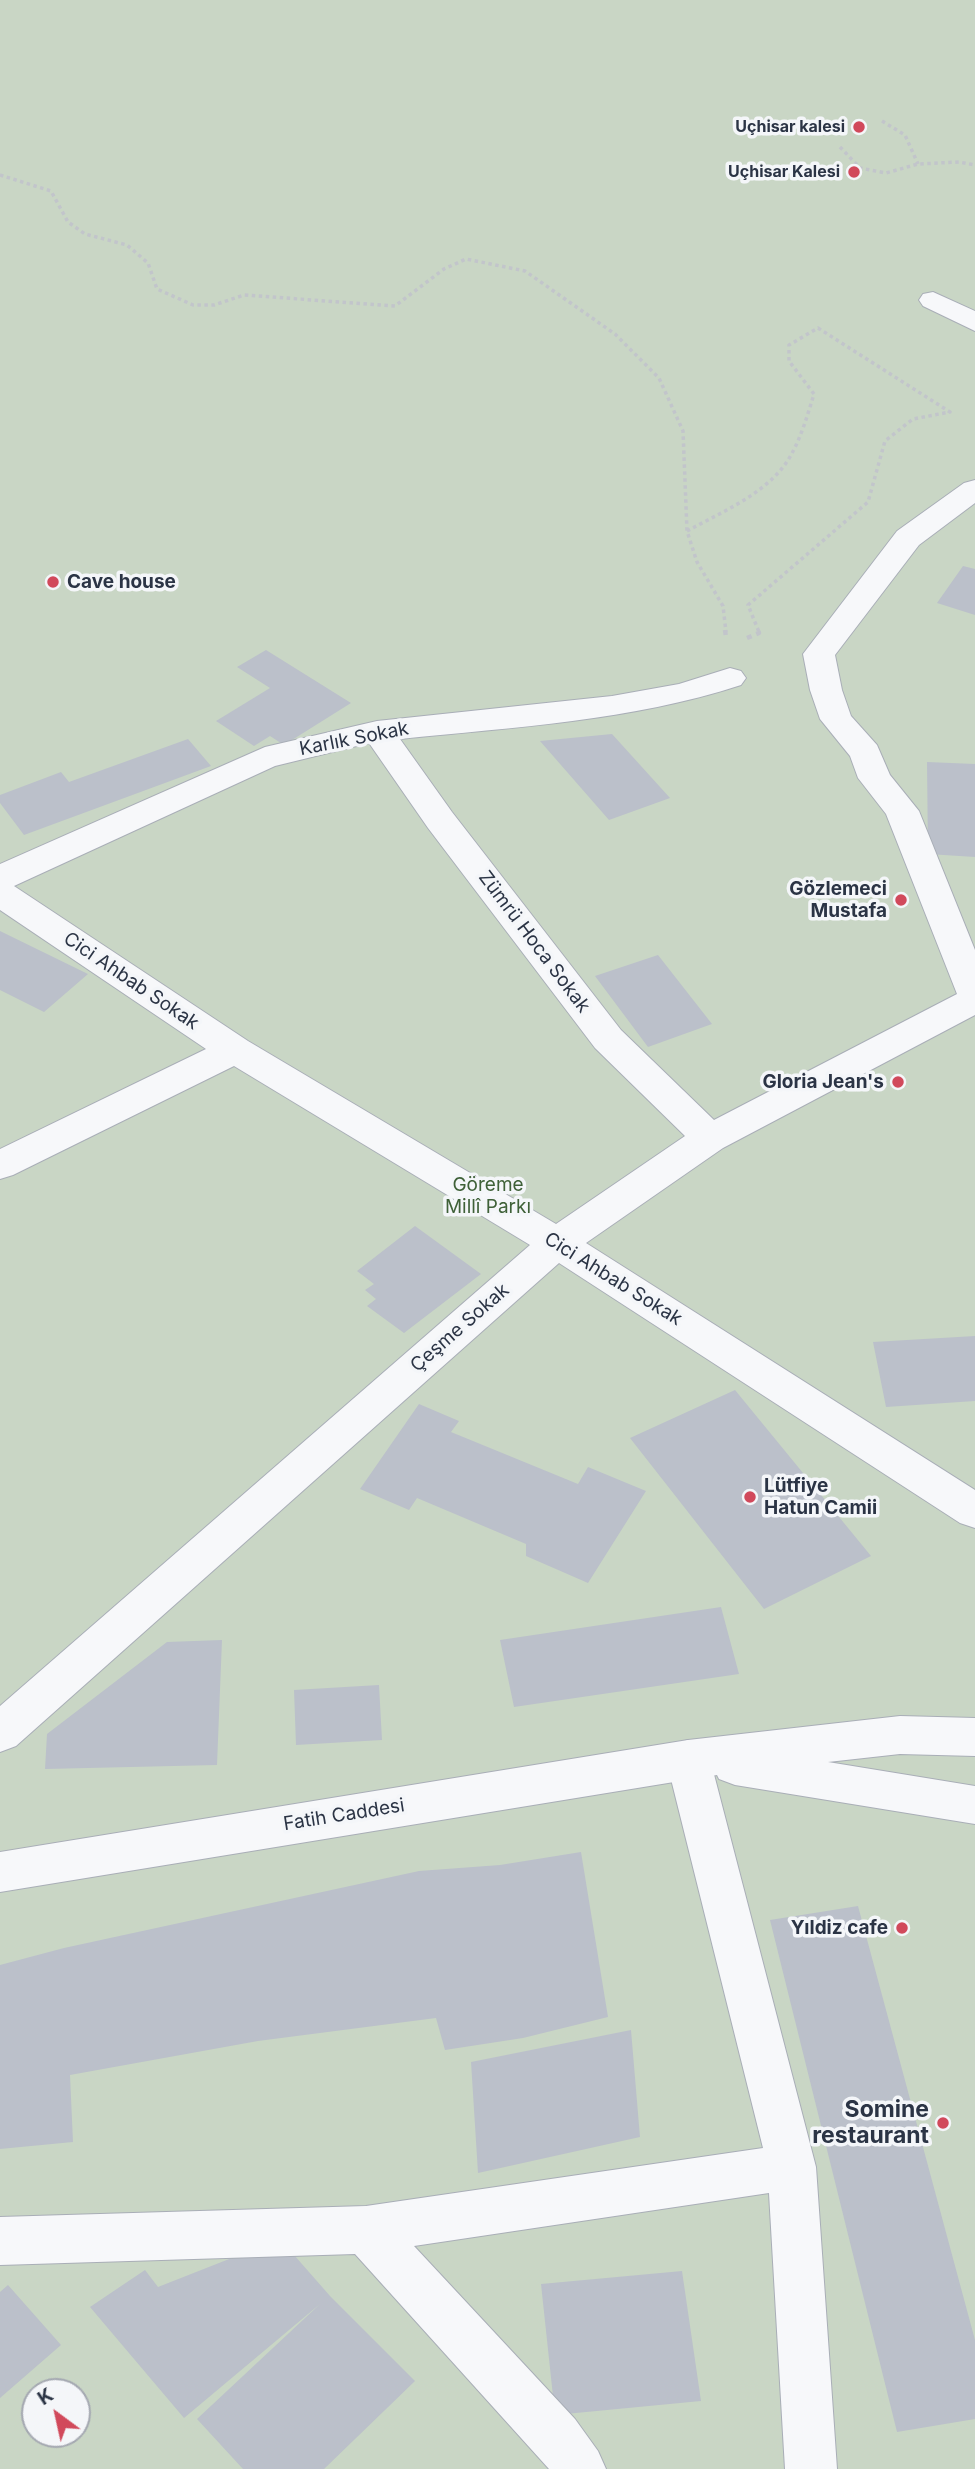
<!DOCTYPE html>
<html>
<head>
<meta charset="utf-8">
<style>
	body { margin:0 }
	#map { position:relative; width:975px; height:2469px; overflow:hidden; background:#e4e7ec; font-family:Inter,sans-serif }
	canvas { display:block }
	.north { position:absolute; left:21px; top:2378px; width:70px; height:70px; box-sizing:border-box; background:#f4f6f9; border:2px solid #a4a8b1; border-radius:50%; rotate:327deg; font-size:19px; font-weight:700; line-height:28px; text-align:center; color:#2b3445 }
	.north::after { content:''; display:block; margin:auto; width:24px; height:32px; background:#d1495b; clip-path:polygon(50% 0,100% 100%,50% 72%,0 100%) }
</style>
</head>
<body>
<div id="map">
<canvas width="975" height="2469"></canvas>
<div class="north">K</div>
</div>
<script>
const c = document.querySelector('canvas').getContext('2d');
c.lineJoin = 'round';
function fill(path, color) {
  c.fillStyle = color;
  c.fill(path, 'evenodd');
}
function strokePath(path, color, width, dash) {
  c.strokeStyle = color;
  c.lineWidth = width;
  c.lineCap = dash ? 'butt' : 'round';
  c.setLineDash(dash || []);
  c.stroke(path);
}
function write(font, color, halo, rows, align = 'center') {
  c.font = font + ' Inter,sans-serif';
  c.lineWidth = 7;
  c.setLineDash([]);
  c.textBaseline = 'middle';
  c.strokeStyle = halo;
  c.fillStyle = color;
  for (const [text, x, y, turn = 0] of rows) {
    c.save();
    c.translate(x, y);
    c.rotate((+turn || 0) * Math.PI / 180);
    c.textAlign = isNaN(turn) ? turn : align;
    if (halo) c.strokeText(text, 0, 0);
    c.fillText(text, 0, 0);
    c.restore();
  }
}
fill(new Path2D(`
	M0,0H975V2469H0ZM35,2392H77V2434H35Z`), '#c9d6c5');
fill(new Path2D(`
	M963,566L975,569V615L937,603Z
	M266,650L351,703L284,745L270,736L254,746L216,721L270,688L237,667Z
	M612,734L670,798L609,820L540,741Z
	M188,739L211,766L24,835L0,803V795L61,772L69,782Z
	M927,762L975,764V857L928,854Z
	M0,931L88,974L44,1012L0,990Z
	M658,955L712,1024L648,1047L595,976Z
	M415,1226L481,1274L404,1333L367,1306L376,1299L365,1290L374,1284L357,1271Z
	M975,1336V1401L886,1407L873,1342Z
	M735,1390L871,1556L764,1609L630,1438Z
	M419,1404L459,1421L451,1432L578,1484L588,1467L646,1491L588,1583L526,1556V1544L417,1498L409,1510L360,1489Z
	M721,1607L739,1674L514,1707L500,1640Z
	M222,1640L217,1765L45,1769L47,1734L167,1642Z
	M379,1685L382,1740L296,1745L294,1690Z
	M581,1852L608,2017L523,2038L445,2050L436,2018L258,2041L70,2075L73,2142L0,2149V1965L64,1948L419,1871L500,1865Z
	M858,1906L975,2340V2419L897,2432L770,1920Z
	M631,2030L640,2137L478,2173L471,2062Z
	M280,2239L330,2296L415,2381L324,2469H243L197,2419L320,2304L184,2418L90,2307L145,2270L158,2287Z
	M682,2271L701,2401L555,2415L541,2284Z
	M8,2285L61,2345L0,2398V2292Z`), '#bbc0ca');
const minor = new Path2D(`
	M933,292L975,311V331L923,306L919,300L923,294Z
	M975,480V503L919,545L835,655L842,690L851,716L877,745L890,775L919,811L975,950V1015L723,1148L586,1243L975,1490V1528L960,1523L559,1263L16,1746L0,1752V1706L530,1245L234,1066L13,1175L0,1179V1149L206,1049L0,910V864L265,747L377,721L612,696L679,684L730,668L741,671L746,678L741,685C631,721 515,727 400,739L452,812L621,1030L714,1120L957,994L886,814L858,778L850,756L820,719L810,690L803,654L897,531L964,483ZM369,743L428,828L595,1048L685,1136L556,1224L248,1041L14,886L275,766Z
	M688,1740L704,1746L710,1759L816,2167L837,2469H785L769,2193L414,2246L575,2419L598,2451L606,2469H549L355,2254L0,2265V2217L366,2206L763,2148L666,1759L672,1746Z`);
const tertiary = new Path2D(`
	M900,1716L975,1718V1756L900,1754L828,1762L975,1786V1824L735,1785L719,1779L717,1775L0,1892V1852L688,1740Z`);
strokePath(minor, '#a9aeb7', 2);
strokePath(tertiary, '#a9aeb7', 2);
strokePath(new Path2D(`
	M882,121L905,135L918,164
	M840,147L860,168L886,173L918,164L959,162L975,165
	M0,175L51,191L68,222L85,234L127,245L148,263L157,289L193,305H214L244,295L395,306L444,269L466,259L525,271L615,334L659,378L683,431L687,531L697,562L723,606L726,632
	M687,531C718,514 754,499 778,473C797,453 806,420 814,394L789,361V345L818,328L950,412L913,419L885,441L868,502L748,605L759,632`), '#c2c5cb', 3.5, [3.5, 3.5]);
strokePath(new Path2D(`
	M725,630L726,637
	M747,638L759,633L758,630`), '#c2c5cb', 4.5, [5, 5]);
fill(minor, '#f7f8fa');
fill(tertiary, '#f7f8fa');
for (const [x, y, r, color] of [
	[859,127,7,"#d1495b"],
	[854,172,7,"#d1495b"],
	[53,582,7,"#d1495b"],
	[901,900,7,"#d1495b"],
	[898,1082,7,"#d1495b"],
	[750,1497,7,"#d1495b"],
	[902,1928,7,"#d1495b"],
	[943,2123,7,"#d1495b"]
]) {
  const dot = new Path2D();
  dot.arc(x, y, r, 0, 2 * Math.PI);
  c.fillStyle = color;
  c.fill(dot);
  strokePath(dot, '#f4f6f9', 2.5);
}
write('bold 16px', '#2b3445', '#f4f6f9', [
	["Uçhisar kalesi",845,127],
	["Uçhisar Kalesi",840,172]
], 'right');
write('bold 19px', '#2b3445', '#f4f6f9', [
	["Cave house",67,582,"left"],
	["Gözlemeci",887,889],
	["Mustafa",887,911],
	["Gloria Jean's",884,1082],
	["Lütfiye",764,1486,"left"],
	["Hatun Camii",764,1508,"left"],
	["Yıldiz cafe",888,1928]
], 'right');
write('19px', '#2b3445', '#f4f6f9', [
	["Karlık Sokak",354,739,-11],
	["Zümrü Hoca Sokak",534,942,53],
	["Cici Ahbab Sokak",131,981,34],
	["Cici Ahbab Sokak",613,1279,32],
	["Çeşme Sokak",460,1328,-41],
	["Fatih Caddesi",344,1815,-9]
]);
write('19px', '#3f6138', '#f4f6f9', [
	["Göreme",488,1185],
	["Millî Parkı",488,1207]
]);
write('bold 23px', '#2b3445', '#f4f6f9', [
	["Somine",929,2110],
	["restaurant",929,2136]
], 'right');
</script>
</body>
</html>
